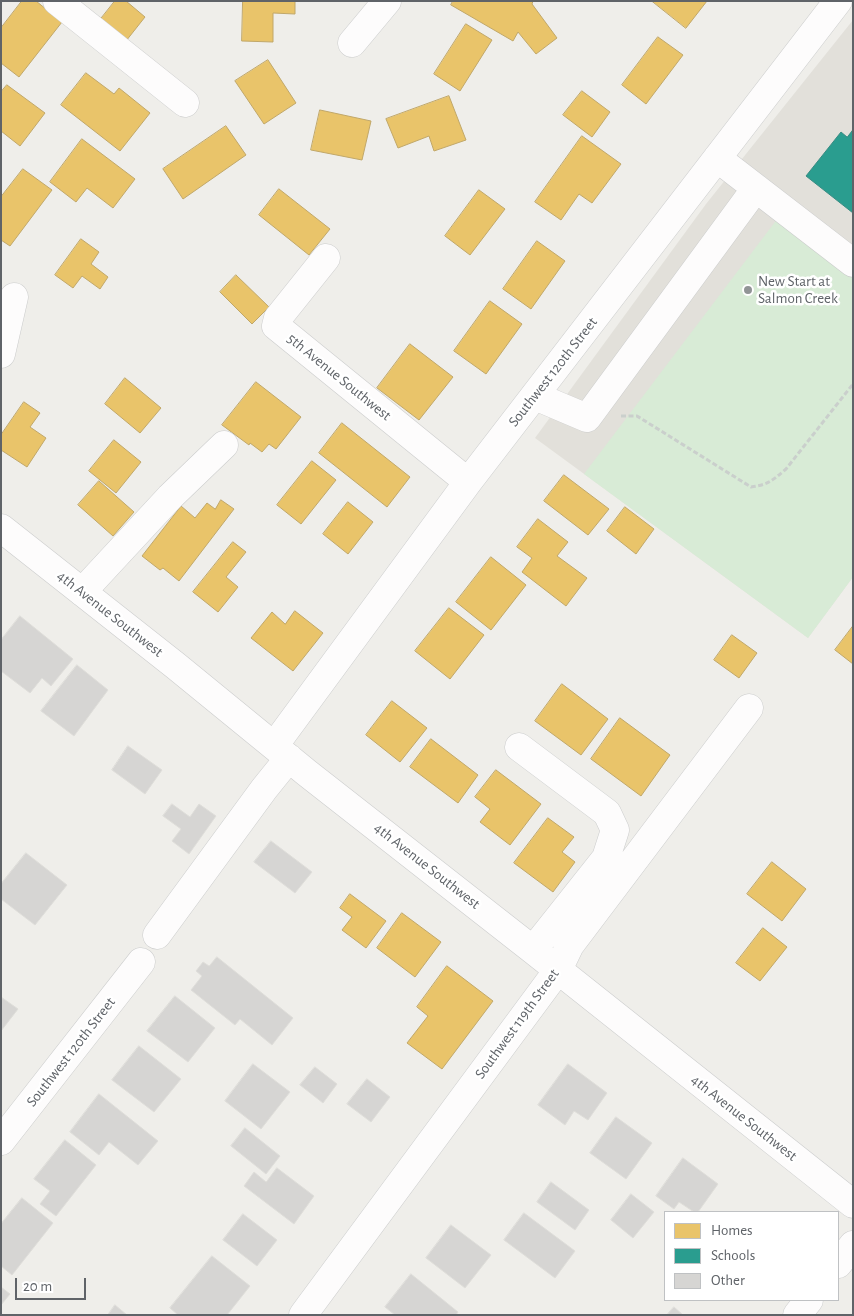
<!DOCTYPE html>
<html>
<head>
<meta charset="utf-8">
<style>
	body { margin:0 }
	#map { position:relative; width:854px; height:1316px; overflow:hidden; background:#efeeea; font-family:"Alegreya Sans",sans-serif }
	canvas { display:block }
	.frame { position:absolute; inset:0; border:2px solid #5f6368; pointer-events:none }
	.legend { position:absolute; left:664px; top:1211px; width:175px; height:90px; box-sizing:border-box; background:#fff; border:1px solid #bfc1c3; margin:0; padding:6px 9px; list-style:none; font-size:15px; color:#5f6368 }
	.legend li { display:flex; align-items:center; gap:10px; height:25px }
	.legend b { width:25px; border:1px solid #bfc1c3 }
	.scale { position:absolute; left:15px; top:1278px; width:71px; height:22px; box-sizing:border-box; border:2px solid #5f6368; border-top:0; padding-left:6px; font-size:15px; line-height:18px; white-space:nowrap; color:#5f6368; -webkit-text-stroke:4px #fff; paint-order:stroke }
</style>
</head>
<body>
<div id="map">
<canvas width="854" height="1316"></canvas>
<div class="frame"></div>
<ul class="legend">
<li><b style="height:14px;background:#e9c46a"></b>Homes</li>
<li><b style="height:14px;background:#2a9d8f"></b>Schools</li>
<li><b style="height:14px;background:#d6d5d3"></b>Other</li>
</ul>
<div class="scale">20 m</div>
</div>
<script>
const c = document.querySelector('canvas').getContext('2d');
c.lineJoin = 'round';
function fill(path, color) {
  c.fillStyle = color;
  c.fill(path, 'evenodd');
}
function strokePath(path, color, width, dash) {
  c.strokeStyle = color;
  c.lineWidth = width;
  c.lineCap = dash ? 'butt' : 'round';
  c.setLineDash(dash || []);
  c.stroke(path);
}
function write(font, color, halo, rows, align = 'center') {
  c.font = font + ' "Alegreya Sans",sans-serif';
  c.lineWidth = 5;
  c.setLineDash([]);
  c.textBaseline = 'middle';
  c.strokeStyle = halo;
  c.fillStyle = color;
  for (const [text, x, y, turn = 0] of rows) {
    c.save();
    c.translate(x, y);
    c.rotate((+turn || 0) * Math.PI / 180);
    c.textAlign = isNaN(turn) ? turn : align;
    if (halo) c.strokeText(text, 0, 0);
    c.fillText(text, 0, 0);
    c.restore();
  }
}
fill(new Path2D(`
	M853,20V577L808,638L535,438L706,204Z`), '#e2e0da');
fill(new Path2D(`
	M778,218L853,278V577L808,638L584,474Z`), '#d8ebd6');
const homes = new Path2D(`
	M22,1H36L62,22L19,77L1,63V28Z
	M115,1H126L145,17L126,41L100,20Z
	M243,1H295V14L273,13V42L242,41Z
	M453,1H533L532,4L557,38L536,54L518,32L513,41L451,5Z
	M652,1H707L686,28Z
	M466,24L492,40L460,91L434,74Z
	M658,37L683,55L646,104L622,85Z
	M268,60L296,103L264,124L235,81Z
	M86,73L114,94L119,88L150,113L120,151L61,105Z
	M7,85L45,113L20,146L1,131V92Z
	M582,91L610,112L592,137L563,115Z
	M449,96L466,140L434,151L429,136L398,148L386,119Z
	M320,110L371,121L362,160L311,150Z
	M226,126L246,155L183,199L163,169Z
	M582,136L621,164L592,203L579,194L561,220L535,202Z
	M82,139L135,179L113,208L87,188L76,202L50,182Z
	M23,169L52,190L10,246L1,240V197Z
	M279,189L330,229L309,255L259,215Z
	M479,190L505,209L470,255L445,236Z
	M81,239L99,252L91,264L108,277L100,289L82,276L73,288L55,275Z
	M537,241L565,261L531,309L503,289Z
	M236,275L269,307L252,324L220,292Z
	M490,301L522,324L486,374L454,351Z
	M410,344L453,377L419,420L377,388Z
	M125,378L161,408L140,433L105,404Z
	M256,382L301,417L276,449L269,444L262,452L250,443L249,445L222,425Z
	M24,402L40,413L30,427L46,438L27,467L1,450V435Z
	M342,423L410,477L387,507L319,453Z
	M114,440L141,462L116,493L89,471Z
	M312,461L336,480L301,524L277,505Z
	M564,475L609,509L588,535L544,501Z
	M99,481L134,512L113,536L78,505Z
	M221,500L234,509L179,581L163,568L160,570L142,556L181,506L195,518L207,503L215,509Z
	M348,502L373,522L348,554L323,534Z
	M625,507L654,529L636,554L607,531Z
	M538,519L568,542L557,556L587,578L566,606L522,572L532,558L517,547Z
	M233,542L246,552L226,577L238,587L218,612L193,592Z
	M491,557L526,585L491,630L456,602Z
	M449,608L484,635L450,679L415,651Z
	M295,611L323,633L293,671L251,638L272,612L285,624Z
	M853,626V664L835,650Z
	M732,635L757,653L739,678L714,660Z
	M562,684L608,719L581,755L535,721Z
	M392,701L427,728L400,762L366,735Z
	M620,718L670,755L641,796L591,759Z
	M431,739L478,775L458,803L410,767Z
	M496,770L541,804L510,845L480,822L490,809L475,797Z
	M548,818L574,837L562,852L575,862L553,892L514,863Z
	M772,862L806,889L782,921L747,894Z
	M350,894L386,921L366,948L342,930L352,917L340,908Z
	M402,913L441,942L415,977L377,948Z
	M763,928L787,947L760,981L736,963Z
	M447,966L493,1001L442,1069L407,1043L428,1016L417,1007Z`);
fill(homes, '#e9c46a');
strokePath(homes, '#c0a769', 1);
const schools = new Path2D(`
	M853,130V213L806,176L841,132L847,137Z`);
fill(schools, '#2a9d8f');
strokePath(schools, '#3a8c83', 1);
const building = new Path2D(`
	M20,616L73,659L51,686L42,678L30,693L1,671V640Z
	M77,665L108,690L74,736L41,711Z
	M128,746L162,770L145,794L112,770Z
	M172,804L190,817L199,804L216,816L189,854L172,841L181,829L163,816Z
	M271,841L312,872L295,893L254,862Z
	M26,853L67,885L35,925L1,899V884Z
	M217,957L293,1018L272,1045L240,1019L235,1025L191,990L202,976L196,971L203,962L209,966Z
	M175,996L215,1028L188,1062L147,1031Z
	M1,997L18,1009L1,1031Z
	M139,1046L181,1079L154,1112L112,1080Z
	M253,1064L290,1092L261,1129L225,1101Z
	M568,1064L607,1093L588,1120L574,1111L565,1125L538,1105Z
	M315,1067L337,1084L323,1103L300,1085Z
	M367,1079L390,1097L371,1122L347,1104Z
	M99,1094L158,1141L138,1165L109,1142L99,1155L70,1132Z
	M616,1117L652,1143L626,1179L590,1153Z
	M245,1128L280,1156L266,1174L231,1146Z
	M65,1140L96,1165L56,1216L40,1204L50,1191L34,1179Z
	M683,1158L718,1184L698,1212H694L679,1202L674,1209L656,1196Z
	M277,1168L314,1196L294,1224L244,1186L254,1172L266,1182Z
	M551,1182L589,1210L575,1230L537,1202Z
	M631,1194L654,1212L633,1238L611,1220Z
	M22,1198L53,1223L12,1275L1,1266V1224Z
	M524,1213L575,1251L555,1278L504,1240Z
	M243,1214L277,1240L257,1266L223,1240Z
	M451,1225L491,1255L465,1288L426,1258Z
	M212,1256L250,1286L227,1315H178L170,1308Z
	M411,1274L458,1312L456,1315H395L385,1307Z
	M1,1287L10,1294L1,1305Z
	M115,1305L127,1315H108Z
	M674,1307L683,1315H667Z`);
fill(building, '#d6d5d3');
strokePath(building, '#deddd9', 1);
const minor = new Path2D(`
	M57,1L185,103
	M352,43L387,1
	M717,158L853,263
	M326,258L278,318L276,326L468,482
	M1,354L14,297
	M535,396L587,418L756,188
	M1,528L176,666L307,773L533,950L853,1204
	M82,592L170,497L224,445
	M274,746L468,482L838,1
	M519,747L607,813L615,830L606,858L533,950
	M157,935L264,789L289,758
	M1,1141L141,962
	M838,1264L853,1245
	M303,1315L558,970L570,945L749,708
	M797,1315L809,1300`);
strokePath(minor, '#cbcccc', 29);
strokePath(new Path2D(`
	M621,416H637L751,487C768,485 773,480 786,469L853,384`), '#cacfcc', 3, [5, 2.5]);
strokePath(minor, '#fdfcfc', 28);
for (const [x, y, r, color] of [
	[748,290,5,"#919496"]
]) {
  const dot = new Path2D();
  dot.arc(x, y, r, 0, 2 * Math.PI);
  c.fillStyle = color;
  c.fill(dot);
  strokePath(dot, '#fff', 2);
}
write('15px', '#5f6368', '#fff', [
	["New Start at",758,281],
	["Salmon Creek",758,298]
], 'left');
write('15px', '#5f6368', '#fff', [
	["Southwest 120th Street",553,372,-52],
	["5th Avenue Southwest",339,377,39],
	["4th Avenue Southwest",110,614,38],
	["4th Avenue Southwest",427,866,38],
	["Southwest 119th Street",517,1024,-54],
	["Southwest 120th Street",71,1052,-52],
	["4th Avenue Southwest",744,1118,38]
]);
</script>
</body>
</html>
